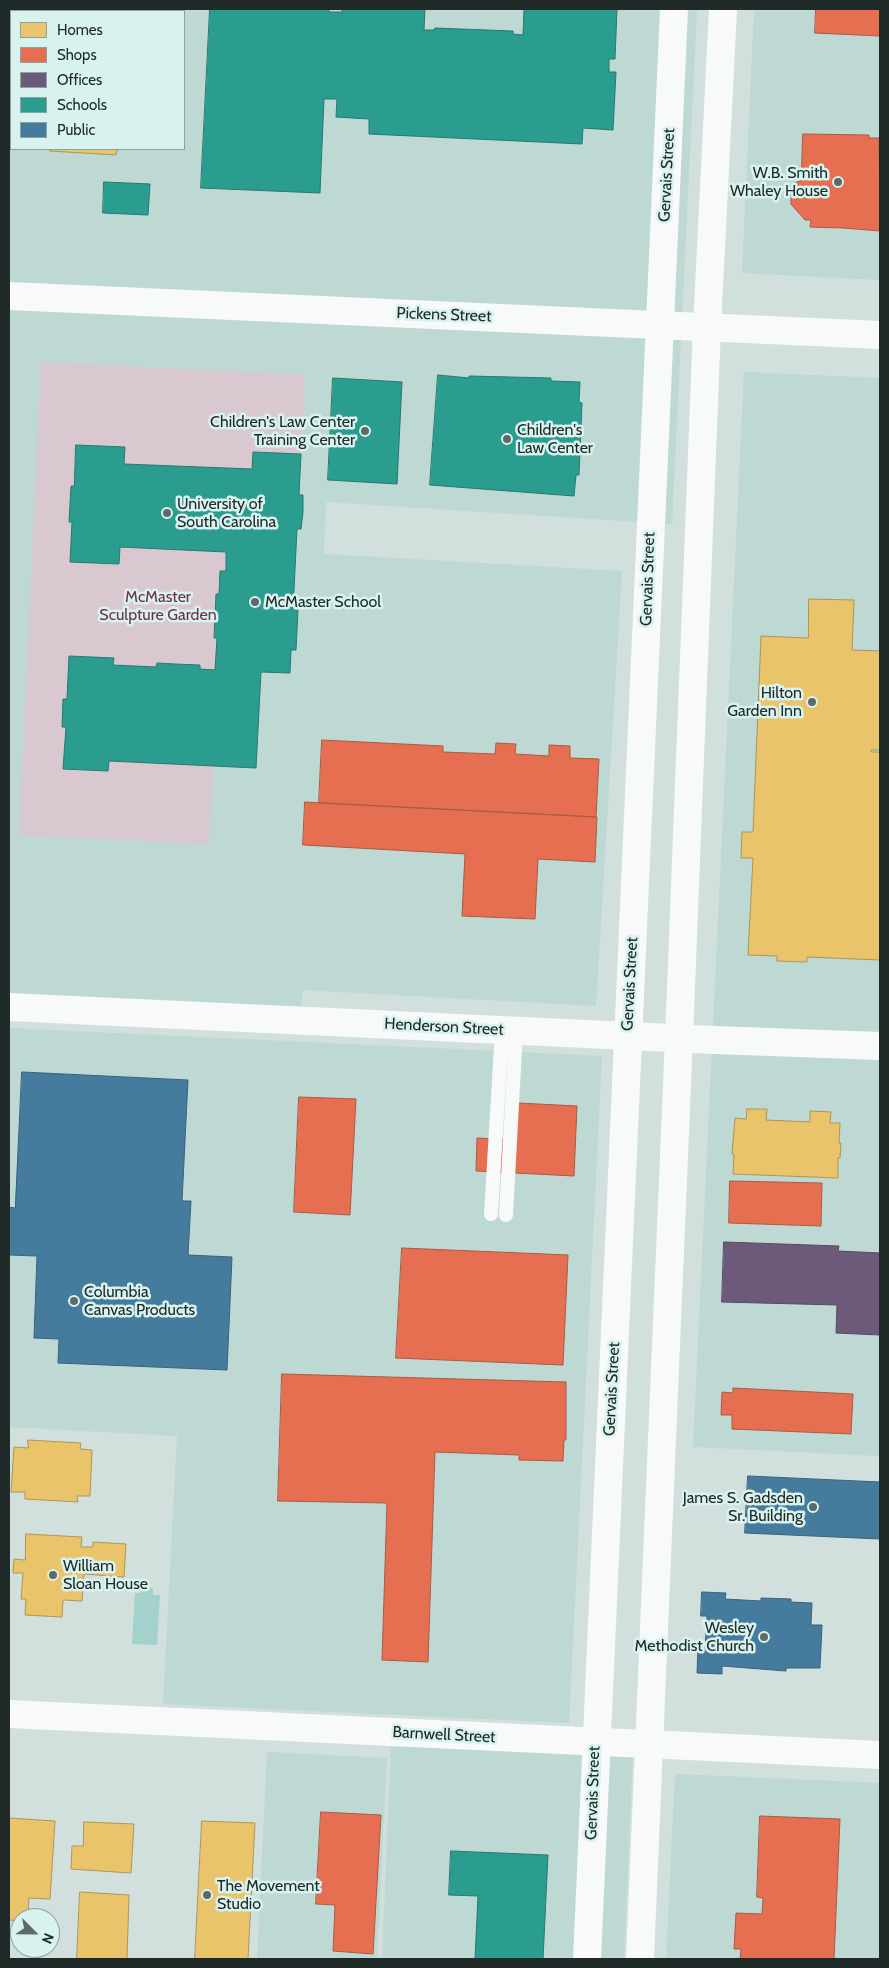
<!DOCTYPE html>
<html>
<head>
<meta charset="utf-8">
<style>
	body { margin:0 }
	#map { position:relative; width:889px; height:1968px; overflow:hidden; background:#d1dfdd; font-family:Cabin,sans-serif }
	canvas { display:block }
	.frame { position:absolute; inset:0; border:10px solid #202a29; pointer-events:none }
	.legend { position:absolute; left:10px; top:10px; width:175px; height:140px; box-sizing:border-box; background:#d8f2ef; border:1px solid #8ea2a0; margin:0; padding:6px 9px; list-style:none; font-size:15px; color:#202a29 }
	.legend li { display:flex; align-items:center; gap:10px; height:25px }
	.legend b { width:25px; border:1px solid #8ea2a0 }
	.north { position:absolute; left:10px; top:1908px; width:50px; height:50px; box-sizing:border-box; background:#d8f2ef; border:1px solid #8ea2a0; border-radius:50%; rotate:113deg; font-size:14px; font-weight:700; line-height:20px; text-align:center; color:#202a29 }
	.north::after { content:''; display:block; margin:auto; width:18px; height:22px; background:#5e6968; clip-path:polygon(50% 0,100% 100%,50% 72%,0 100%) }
</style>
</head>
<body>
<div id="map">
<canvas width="889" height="1968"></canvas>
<div class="frame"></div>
<ul class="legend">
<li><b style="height:14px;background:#e9c46a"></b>Homes</li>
<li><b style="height:14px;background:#e76f51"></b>Shops</li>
<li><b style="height:14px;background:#6d597a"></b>Offices</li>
<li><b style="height:14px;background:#2a9d8f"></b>Schools</li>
<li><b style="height:14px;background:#457b9d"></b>Public</li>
</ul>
<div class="north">N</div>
</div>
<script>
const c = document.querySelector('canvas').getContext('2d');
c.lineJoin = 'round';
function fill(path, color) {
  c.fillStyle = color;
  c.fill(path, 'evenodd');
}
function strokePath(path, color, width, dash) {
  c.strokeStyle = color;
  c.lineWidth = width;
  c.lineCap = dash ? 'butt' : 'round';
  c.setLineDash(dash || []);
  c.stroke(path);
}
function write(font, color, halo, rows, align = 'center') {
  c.font = font + ' Cabin,sans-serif';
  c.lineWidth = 5;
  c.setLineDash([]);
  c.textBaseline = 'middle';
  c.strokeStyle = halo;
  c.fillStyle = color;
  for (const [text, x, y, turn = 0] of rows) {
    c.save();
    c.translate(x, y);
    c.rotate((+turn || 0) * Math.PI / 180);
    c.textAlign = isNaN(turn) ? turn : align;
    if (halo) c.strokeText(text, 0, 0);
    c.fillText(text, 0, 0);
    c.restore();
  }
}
fill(new Path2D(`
	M9,9H697L672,524L326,502L324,554L622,571L596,1006L303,990L301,1013L9,1000ZM11,11H184V149H11Z
	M754,9H880V280L742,273Z
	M744,372L880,378V1456L693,1447Z
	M9,1028L602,1056L569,1723L163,1704L177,1436L9,1427Z
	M391,1742L633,1752L624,1959H382Z
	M267,1752L387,1758L377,1959H257Z
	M675,1774L880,1783V1959H666Z`), '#bed8d4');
fill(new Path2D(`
	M41,362L305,375L301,454L253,452L252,469L124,464V447L76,445L74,486H71L69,522H72L71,562L119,564L120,547L226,552V571H220L219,594H216L214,638H217L215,670L200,669V665L157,663L156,667L113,665V658L69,656L67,699H63L62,727H66L63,769L108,771L109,761L213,766L209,844L19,835Z`), '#d9c8cf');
fill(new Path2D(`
	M141,1588H153V1595H160L157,1645L132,1644L135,1593H141Z`), '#a3d2cc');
const homes = new Path2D(`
	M50,149H117L116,155L50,151Z
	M809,599L854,600L852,650L880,651V750H871V752H880V960L807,957V962L777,961V956L748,955L753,858H741L742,832H753L761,636L808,638Z
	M747,1109H767L766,1120L810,1122V1111L831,1112L830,1123H840L839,1143H841L840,1158H838V1178L733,1174L734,1154H732L735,1118L746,1119Z
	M28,1440L81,1443L80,1449L92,1450L90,1496H77L78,1502L25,1499V1492H11L14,1447L28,1448Z
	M26,1534L82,1537L81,1547H93V1542L126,1544L124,1577L84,1574L82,1601L63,1600L62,1617L25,1615L26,1599H21L23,1573H13L14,1559L25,1560Z
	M9,1818L55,1821L50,1899L29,1898L28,1918H20V1921L9,1920Z
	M202,1821L255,1823L248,1959H195Z
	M84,1822L134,1824L131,1873L71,1869L72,1846H83Z
	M80,1892L129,1895L127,1959H77Z`);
fill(homes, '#e9c46a');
strokePath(homes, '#ad9656', 1);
const shops = new Path2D(`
	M816,9H880V36L815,33Z
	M803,134L869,135V138H879L880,231L843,228L810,227L811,220H805L791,204V185L801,180Z
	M322,740L443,746V752L495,754L496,743L516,744L515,754L549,756V745L570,746V758L599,759L596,817L319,803Z
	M305,802L597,817L595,862L538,859L535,919L462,916L465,854L303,845Z
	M299,1097L356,1099L350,1215L294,1212Z
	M518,1103L577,1106L574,1176L476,1171L477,1138L516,1140Z
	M730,1181L822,1183L821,1226L729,1223Z
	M402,1248L568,1255L563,1365L396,1358Z
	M282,1374L566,1382V1440H564L563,1461L519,1460V1455L435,1452L428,1662L382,1660L387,1503L278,1501Z
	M733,1388L853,1394L851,1434L732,1429V1415H721L722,1392L733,1393Z
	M321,1812L381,1815L373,1954L333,1951L335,1905L316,1904Z
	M760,1816L840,1819L834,1959H740L741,1949H734L736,1913L762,1914L763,1898L757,1897Z`);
fill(shops, '#e76f51');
strokePath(shops, '#ab5a45', 1);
const offices = new Path2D(`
	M724,1242L839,1246L838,1251L880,1253V1335L836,1333L837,1305L722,1302Z`);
fill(offices, '#6d597a');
strokePath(offices, '#564b62', 1);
const schools = new Path2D(`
	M210,9H329V12H342V9H425L424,30H434L435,28L513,31V34L523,35L524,9H617L615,59H609V72H616L613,130L583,128L582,144L369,134V119L336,117L337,99H324L320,193L201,188Z
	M104,182L150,184L148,215L103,213Z
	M438,375L469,378V376L551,378V381L580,382L579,402L582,403L579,475H576L574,496L430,485Z
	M333,378L402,382L397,484L328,480Z
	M76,445L125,447L124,464L252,469L253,452L301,454L299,495H303V512L301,529H297L293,610H298L296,650H291L290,673L261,672L256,768L109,761L108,771L63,769L66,727H62L63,699H67L69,656L114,658L113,665L156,667L157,663L175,664L200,665V669L215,670L217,638H214L216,594H219L220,571H226V552L120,547L119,564L70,562L72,522H69L71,486H74Z
	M451,1851L548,1855L543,1959H475L478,1896L449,1895Z`);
fill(schools, '#2a9d8f');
strokePath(schools, '#277a70', 1);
const public = new Path2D(`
	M22,1072L188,1080L182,1201H191L188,1255L232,1257L227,1370L58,1363L59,1339L34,1338L37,1256L9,1255V1207L15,1208Z
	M748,1476L880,1482V1539L745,1533Z
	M702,1592L726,1593L725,1599L761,1601V1598L791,1599V1602L812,1603L811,1625H822L820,1668H786V1671L722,1666V1674L697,1673L698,1648L705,1649L707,1616H701Z`);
fill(public, '#457b9d');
strokePath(public, '#3a637a', 1);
strokePath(new Path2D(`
	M491,1214L502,1030
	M506,1215L516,1030`), '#f8fafa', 14);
strokePath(new Path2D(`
	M715,1040L880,1046`), '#f8fafa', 28);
strokePath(new Path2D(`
	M9,296L880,335
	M9,1007L715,1040
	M9,1714L880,1755`), '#f8fafa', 28);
strokePath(new Path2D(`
	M587,1959L674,9
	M640,1959L679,1038L707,327L723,9`), '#f8fafa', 28);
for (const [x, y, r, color] of [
	[838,182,5,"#5e6968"],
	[365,431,5,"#5e6968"],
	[507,439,5,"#5e6968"],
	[167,513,5,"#5e6968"],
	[255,602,5,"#5e6968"],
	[812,702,5,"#5e6968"],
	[74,1301,5,"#5e6968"],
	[813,1507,5,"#5e6968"],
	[53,1575,5,"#5e6968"],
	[764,1637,5,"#5e6968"],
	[207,1895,5,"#5e6968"]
]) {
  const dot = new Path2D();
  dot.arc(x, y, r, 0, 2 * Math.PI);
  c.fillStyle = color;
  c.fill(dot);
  strokePath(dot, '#d8f2ef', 2);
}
write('16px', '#202a29', '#d8f2ef', [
	["W.B. Smith",828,173,"right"],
	["Whaley House",828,191,"right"],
	["Children's Law Center",355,422,"right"],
	["Training Center",355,440,"right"],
	["Children's",517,430],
	["Law Center",517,448],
	["University of",177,504],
	["South Carolina",177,522],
	["McMaster School",265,602],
	["Hilton",802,693,"right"],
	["Garden Inn",802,711,"right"],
	["Columbia",84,1292],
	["Canvas Products",84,1310],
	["James S. Gadsden",803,1498,"right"],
	["Sr. Building",803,1516,"right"],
	["William",63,1566],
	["Sloan House",63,1584],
	["Wesley",754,1628,"right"],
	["Methodist Church",754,1646,"right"],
	["The Movement",217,1886],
	["Studio",217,1904]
], 'left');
write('16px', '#202a29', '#d8f2ef', [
	["Gervais Street",667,175,-87],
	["Pickens Street",444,315,2],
	["Gervais Street",648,579,-88],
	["Gervais Street",630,984,-87],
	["Henderson Street",444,1027,3],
	["Gervais Street",612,1389,-87],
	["Barnwell Street",444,1735,3],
	["Gervais Street",593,1793,-88]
]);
write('16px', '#6f3049', '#d8f2ef', [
	["McMaster",158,597],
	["Sculpture Garden",158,615]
]);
</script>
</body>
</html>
